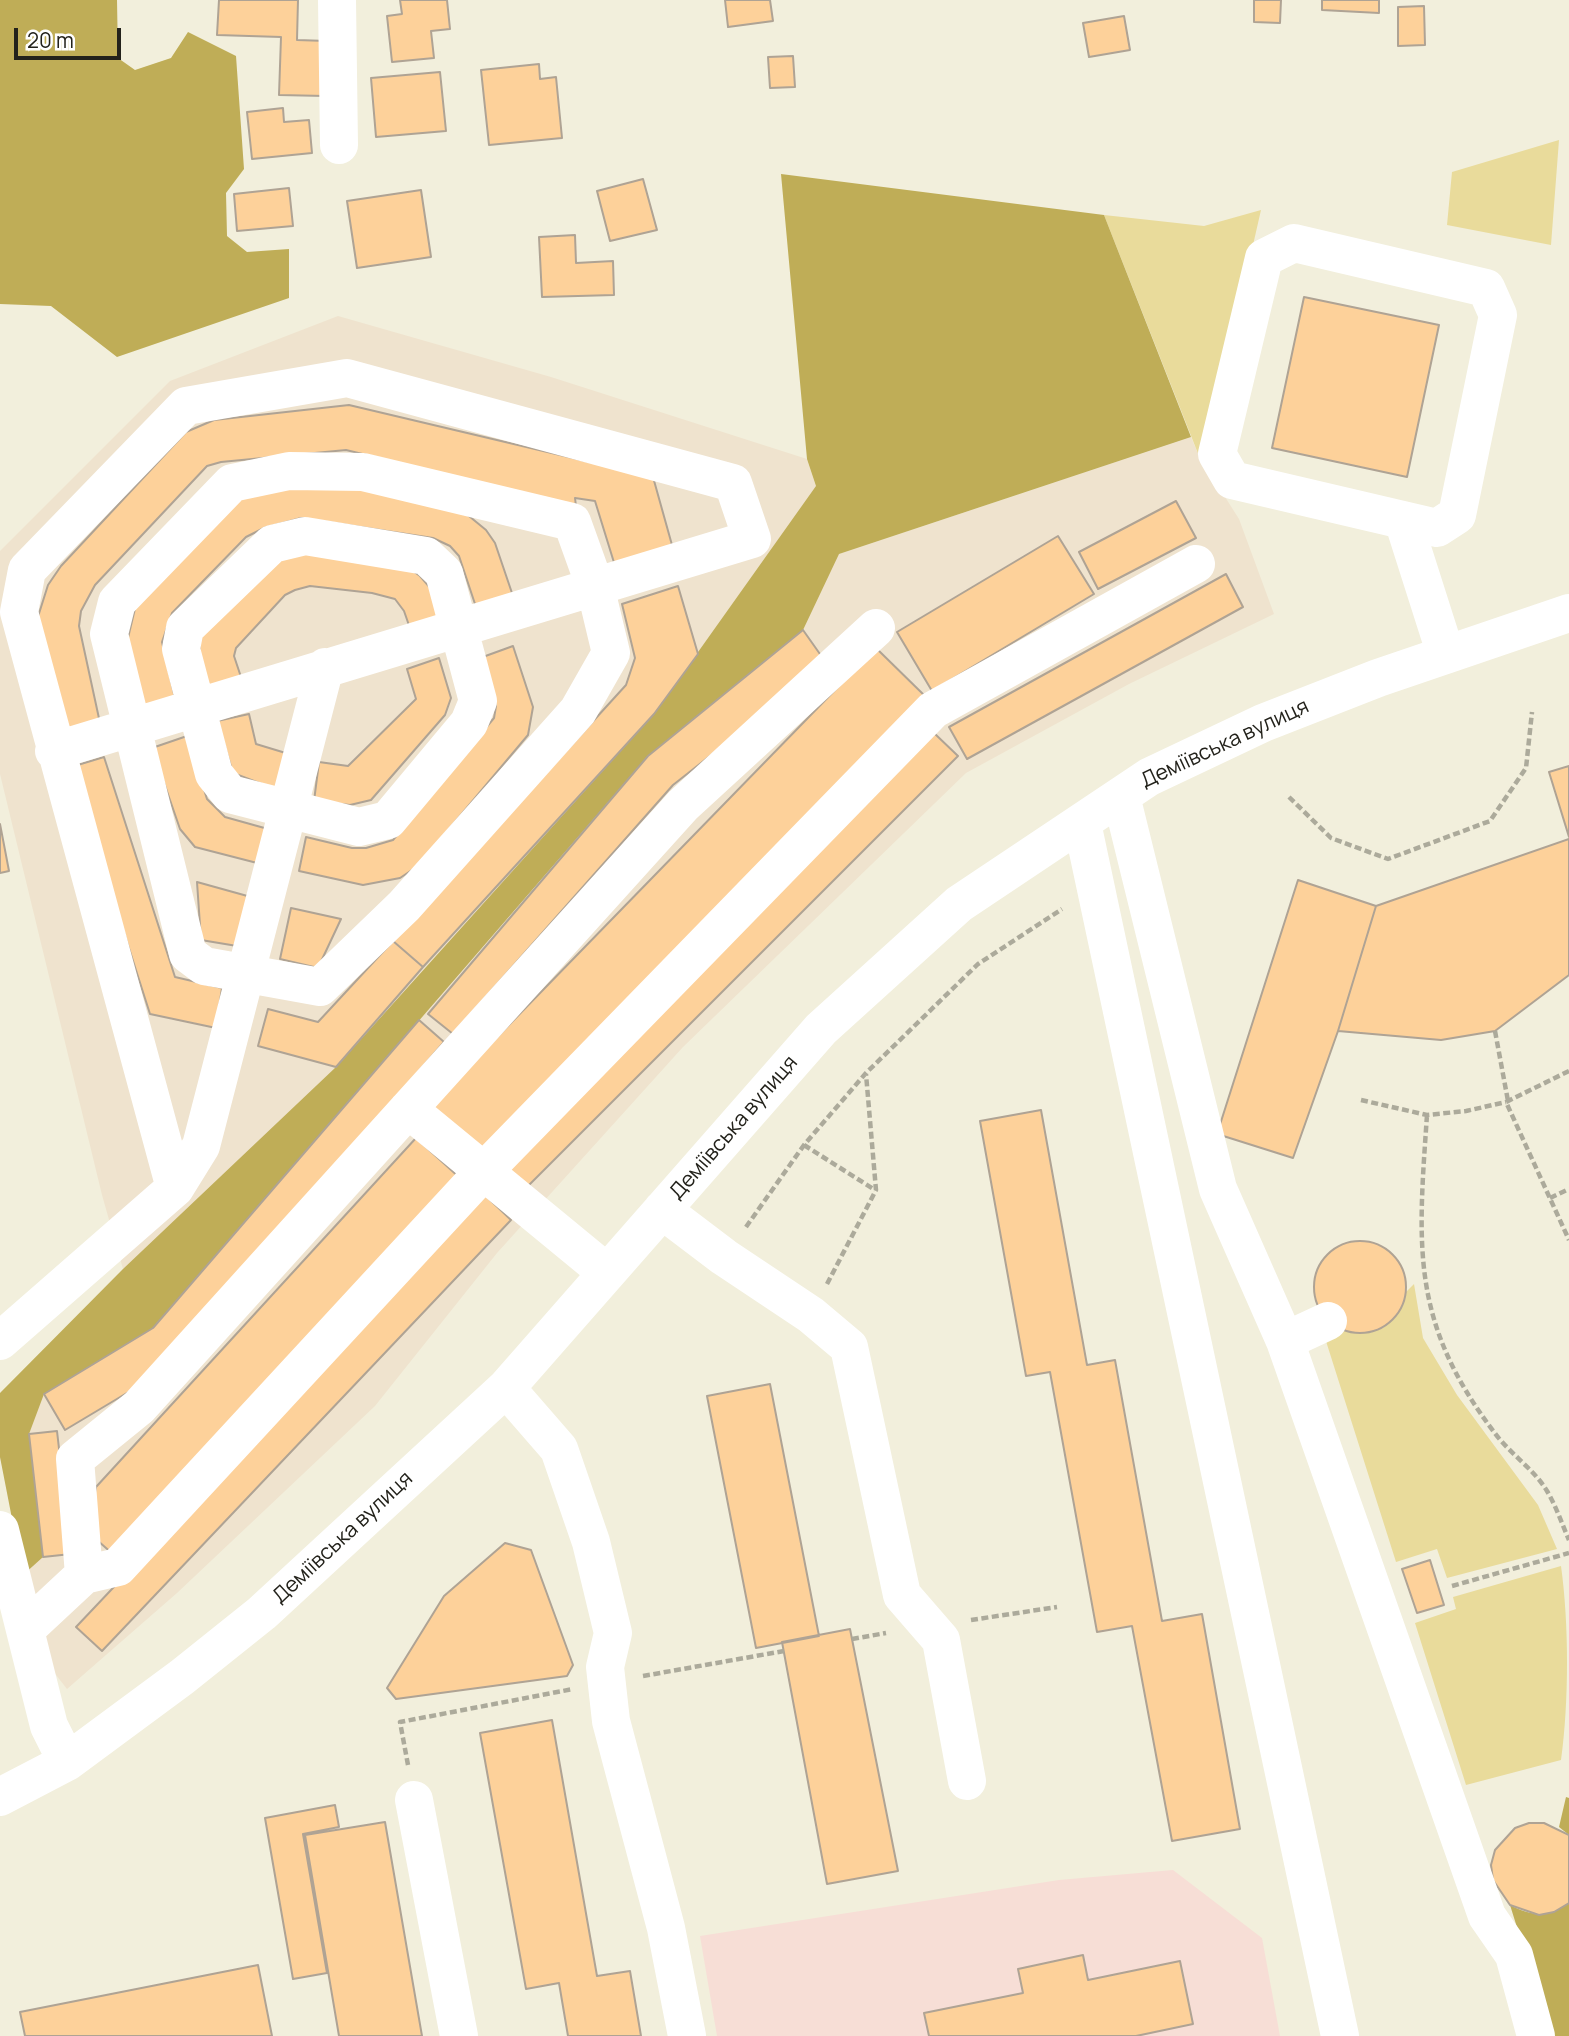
<!DOCTYPE html>
<html>
<head>
<meta charset="utf-8">
<style>
	body { margin:0 }
	#map { position:relative; width:1569px; height:2036px; overflow:hidden; background:#f2efdc; font-family:Manrope,sans-serif }
	canvas { display:block }
	.scale { position:absolute; left:14px; top:28px; width:107px; height:32px; box-sizing:border-box; border:4px solid #23221b; border-top:0; padding-left:9px; font-size:21px; line-height:24px; white-space:nowrap; color:#23221b; -webkit-text-stroke:5px #fff; paint-order:stroke }
</style>
</head>
<body>
<div id="map">
<canvas width="1569" height="2036"></canvas>
<div class="scale">20 m</div>
</div>
<script>
const c = document.querySelector('canvas').getContext('2d');
c.lineJoin = 'round';
function fill(path, color) {
  c.fillStyle = color;
  c.fill(path, 'evenodd');
}
function strokePath(path, color, width, dash) {
  c.strokeStyle = color;
  c.lineWidth = width;
  c.lineCap = dash ? 'butt' : 'round';
  c.setLineDash(dash || []);
  c.stroke(path);
}
function write(font, color, halo, rows, align = 'center') {
  c.font = font + ' Manrope,sans-serif';
  c.lineWidth = 5;
  c.setLineDash([]);
  c.textBaseline = 'middle';
  c.strokeStyle = halo;
  c.fillStyle = color;
  for (const [text, x, y, turn = 0] of rows) {
    c.save();
    c.translate(x, y);
    c.rotate((+turn || 0) * Math.PI / 180);
    c.textAlign = isNaN(turn) ? turn : align;
    if (halo) c.strokeText(text, 0, 0);
    c.fillText(text, 0, 0);
    c.restore();
  }
}
fill(new Path2D(`
	M338,316L551,377L807,459L839,554L1191,437L1199,456L1239,519L1274,614L1129,684L966,773L683,1047L497,1253L375,1406L177,1593L67,1689L46,1662L0,1457V1395L123,1269L102,1195L0,774V551L170,381Z`), '#efe3ce');
fill(new Path2D(`
	M1173,1870L1262,1938L1280,2036H717L700,1936L1059,1880Z`), '#f7ded6');
fill(new Path2D(`
	M1559,140L1551,245L1447,225L1452,172Z
	M1261,210L1232,337L1199,456L1104,215L1204,226Z
	M1414,1284L1423,1338L1457,1395L1538,1505L1557,1549L1447,1578L1437,1549L1396,1562L1325,1338L1340,1329L1369,1333L1383,1328L1395,1318L1403,1306L1406,1292Z
	M1561,1566C1569,1624 1569,1701 1561,1760L1466,1785L1415,1623L1456,1609L1453,1597Z`), '#e9db9b');
fill(new Path2D(`
	M0,0H117L118,58L135,70L171,58L188,32L236,56L244,169L226,193L227,236L247,252L289,249V298L117,357L51,306L0,304Z
	M781,174L1104,215L1191,437L839,554L803,630L648,756L153,1328L44,1394L29,1434L43,1557L23,1575L0,1457V1393L123,1269L336,1067L654,714L816,486L807,459Z
	M1566,1797L1569,1798V1835L1559,1827Z
	M1569,1903V2036H1551L1510,1905C1531,1916 1549,1918 1569,1903Z`), '#bfad57');
const building = new Path2D(`
	M219,0H298L297,40L327,41L325,96L279,95L281,37L217,35Z
	M400,0H447L450,29L431,31L434,58L392,62L387,16L402,14Z
	M725,0H770L773,21L728,27Z
	M1254,0H1281L1280,23L1254,22Z
	M1322,0H1379V13L1322,10Z
	M1424,6L1425,45L1398,46V7Z
	M1124,16L1130,50L1089,57L1083,23Z
	M793,56L795,87L770,88L768,57Z
	M539,64L540,79L556,77L562,138L489,145L481,70Z
	M440,72L446,131L376,137L371,78Z
	M283,108L284,122L309,120L312,153L252,159L247,112Z
	M643,179L657,230L610,241L597,191Z
	M289,188L293,226L237,231L234,194Z
	M421,190L431,257L357,268L347,201Z
	M575,235L576,263L613,261L614,295L542,297L539,237Z
	M1304,297L1439,325L1407,477L1272,448Z
	M349,405L653,477L672,545L616,569L595,501L575,498L576,506L346,450L221,462L207,466L95,585L81,611L79,626L100,723L68,733L36,623L48,585L61,566L186,432L214,420Z
	M284,480L371,485L458,507L486,530L495,543L513,596L476,607L459,556L450,546L433,538L301,518L264,528L246,537L172,613L162,642L175,698L145,708L127,642L138,596L245,494Z
	M1176,501L1196,538L1098,589L1079,552Z
	M1058,536L1094,594L932,691L897,632Z
	M290,551L402,563L420,576L438,597L442,621L412,634L404,611L395,599L372,593L310,586L295,590L285,595L236,648L234,656L241,677L208,687L199,659L200,635Z
	M1226,574L1243,607L967,759L949,727Z
	M678,586L698,654L654,714L423,967L393,941L626,685L635,658L622,604Z
	M803,630L827,664L673,785L453,1034L428,1014L648,756Z
	M513,646L533,707L528,735L418,866L400,878L363,885L299,871L306,837L352,848H366L393,840L494,718L496,706L480,658Z
	M876,648L926,697L479,1155L429,1107Z
	M439,658L451,698L445,715L371,800L350,805L314,801L319,762L348,766L416,699L407,669Z
	M249,714L256,744L289,754L280,791L233,773L217,721Z
	M934,733L958,756L526,1188L503,1165Z
	M187,736L207,799L225,817L268,829L261,864L195,847L180,829L152,748Z
	M104,757L175,977L222,988L216,1028L150,1014L71,767Z
	M1569,766V837L1549,772Z
	M0,824L9,871L0,873Z
	M1569,839V975L1495,1031L1441,1040L1338,1031L1376,906Z
	M1298,880L1376,906L1338,1031L1293,1158L1217,1134Z
	M197,882L251,897L243,947L201,940Z
	M291,908L341,919L318,968L280,959Z
	M393,941L423,967L336,1067L258,1046L268,1009L318,1022Z
	M419,1020L444,1042L157,1375L65,1430L44,1394L153,1328Z
	M1041,1110L1087,1365L1115,1360L1162,1621L1202,1614L1240,1829L1172,1841L1132,1626L1097,1632L1050,1372L1026,1376L980,1121Z
	M416,1138L461,1179L115,1556L88,1532L96,1487Z
	M485,1195L511,1220L102,1651L76,1627Z
	M1314 1287a46 46 0 1 1 92 0a46 46 0 1 1-92 0Z
	M770,1384L819,1636L756,1648L707,1396Z
	M57,1431L71,1554L43,1557L29,1434Z
	M505,1543L531,1550L573,1665L567,1676L396,1699L387,1688L444,1596Z
	M1430,1560L1444,1605L1417,1613L1402,1569Z
	M850,1629L898,1871L827,1884L782,1642Z
	M552,1720L597,1976L630,1971L641,2036H568L559,1983L526,1989L480,1733Z
	M335,1805L339,1827L303,1834L327,1973L293,1979L265,1818Z
	M385,1822L422,2036H339L305,1835Z
	M1529,1823H1544L1569,1835V1903L1554,1912L1539,1915L1510,1905L1493,1880L1491,1865L1495,1850L1515,1828Z
	M1083,1955L1088,1980L1180,1961L1193,2024L1136,2036H929L924,2013L1023,1993L1018,1969Z
	M258,1965L272,2036H25L20,2012Z`);
fill(building, '#fdd19a');
strokePath(building, '#afa394', 2);
strokePath(new Path2D(`
	M1289,797L1331,838L1388,859L1490,821L1526,768L1532,712
	M1495,1031L1508,1101
	M1569,1071L1506,1102L1569,1240
	M1361,1100L1427,1115L1466,1111L1506,1102
	M1427,1115C1418,1246 1410,1321 1494,1432C1509,1453 1534,1469 1547,1491C1556,1506 1562,1524 1569,1540
	M804,1145L875,1190
	M1550,1198L1569,1189
	M746,1227L804,1145L866,1073L978,964L1062,909
	M827,1284L876,1190L866,1074
	M1452,1586L1569,1553
	M971,1620L1057,1607
	M852,1639L886,1633
	M643,1676L784,1651
	M408,1765L400,1722L573,1689`), '#acaa9b', 4.5, [7, 3.5]);
strokePath(new Path2D(`
	M337,0L339,145
	M1294,243L1486,288L1498,315L1457,515L1437,528L1232,480L1217,454L1264,258Z
	M289,471L363,472L572,522L595,586L611,653L578,711L404,906L320,987L204,966L188,954L109,634L117,602L232,483Z
	M1403,520L1446,655
	M305,536L426,556L444,573L478,701L469,723L388,820L359,827L230,794L214,774L181,649L185,628L272,544Z
	M54,751L752,539L733,483L347,378L186,406L27,570L19,612L175,1188
	M1121,796L1218,1189L1285,1341L1487,1916L1514,1955L1536,2036
	M1082,823L1340,2036
	M408,1109L606,1272
	M662,1210L724,1257L811,1315L849,1347L902,1595L941,1640L967,1781
	M0,1341L175,1188L201,1146L325,667
	M1285,1341L1328,1321
	M506,1388L559,1449L591,1542L613,1633L605,1667L611,1721L666,1928L687,2036
	M0,1530L49,1726L67,1762
	M84,1575L118,1567L484,1171L933,710L1196,564
	M25,1630L84,1575L75,1459L139,1407L683,805L876,628
	M0,1797L67,1762L182,1677L262,1613L506,1388L821,1029L959,904L1149,777L1263,723L1378,678L1569,613
	M414,1800L459,2036`), '#fff', 38);
write('21px', '#23221b', '#fff', [
	["Деміївська вулиця",1225,744,-25],
	["Деміївська вулиця",734,1128,-49],
	["Деміївська вулиця",343,1538,-43]
]);
</script>
</body>
</html>
